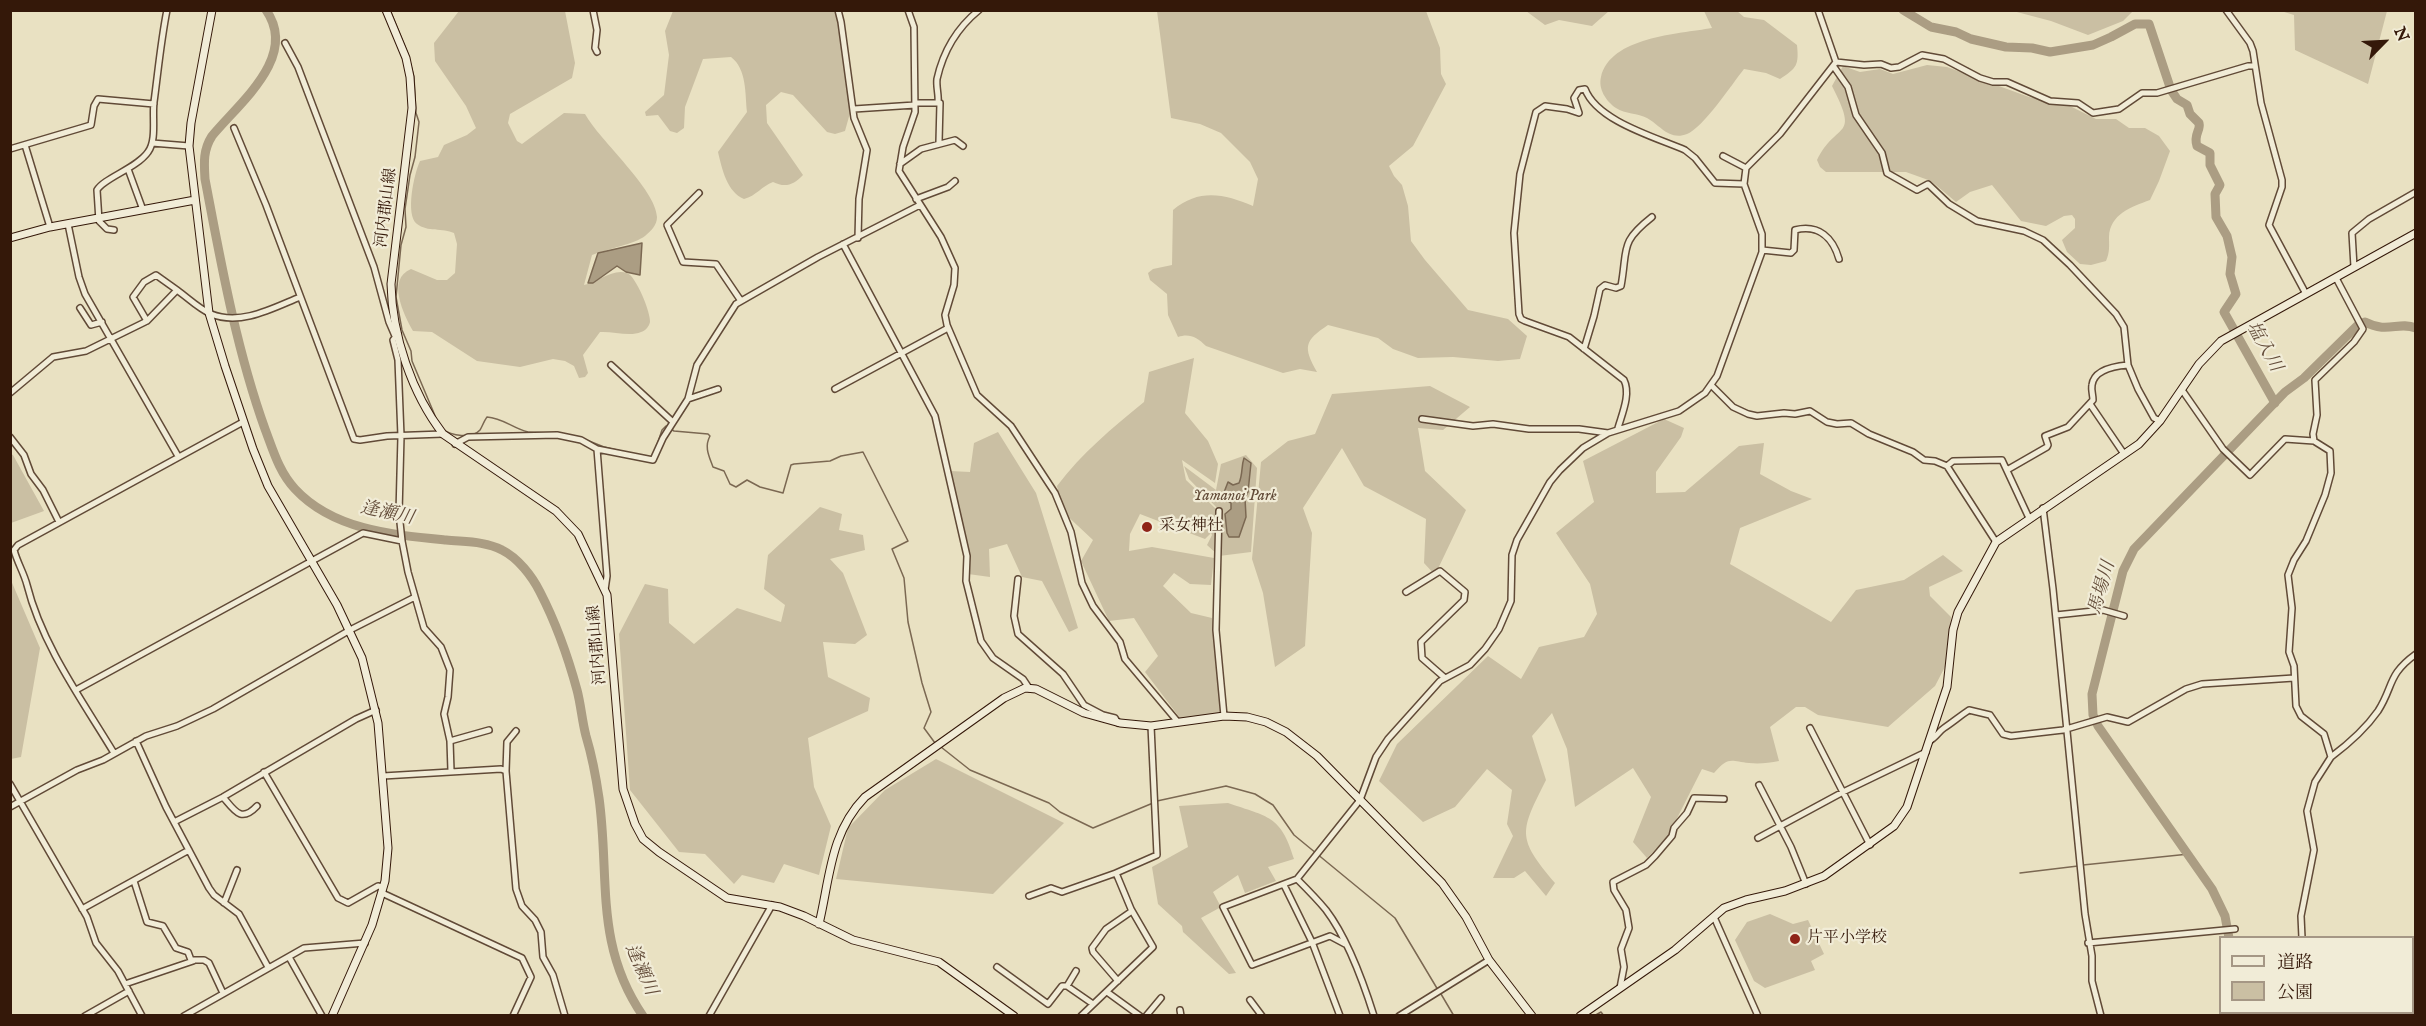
<!DOCTYPE html>
<html>
<head>
<meta charset="utf-8">
<style>
	body { margin:0 }
	#map { position:relative; width:2426px; height:1026px; overflow:hidden; background:#e9e1c2; font-family:"IM FELL English","Noto Serif JP",serif }
	canvas { display:block }
	.frame { position:absolute; inset:0; border:12px solid #341809; pointer-events:none }
	.legend { position:absolute; left:2219px; top:936px; width:195px; height:78px; box-sizing:border-box; background:#f1ecd7; border:2px solid #a59785; margin:0; padding:8px 10px; list-style:none; font-size:18px; color:#341809 }
	.legend li { display:flex; align-items:center; gap:12px; height:30px }
	.legend b { width:30px; border:2px solid #a59785 }
	.north { position:absolute; left:2354px; top:12px; width:60px; height:60px; -webkit-text-stroke:4px #f1ecd7; paint-order:stroke; rotate:66deg; font-size:16px; font-weight:700; line-height:24px; text-align:center; color:#341809 }
	.north::after { content:''; display:block; margin:auto; width:21px; height:27px; background:#341809; clip-path:polygon(50% 0,100% 100%,50% 72%,0 100%) }
</style>
</head>
<body>
<div id="map">
<canvas width="2426" height="1026"></canvas>
<div class="frame"></div>
<ul class="legend">
<li><b style="height:8px;background:#f1ecd7"></b>道路</li>
<li><b style="height:16px;background:#cabfa3"></b>公園</li>
</ul>
<div class="north">N</div>
</div>
<script>
const c = document.querySelector('canvas').getContext('2d');
c.lineJoin = 'round';
function fill(path, color) {
  c.fillStyle = color;
  c.fill(path, 'evenodd');
}
function strokePath(path, color, width, dash) {
  c.strokeStyle = color;
  c.lineWidth = width;
  c.lineCap = dash ? 'butt' : 'round';
  c.setLineDash(dash || []);
  c.stroke(path);
}
function write(font, color, halo, rows, align = 'center') {
  c.font = font + ' "IM FELL English","Noto Serif JP",serif';
  c.lineWidth = 4.5;
  c.setLineDash([]);
  c.textBaseline = 'middle';
  c.strokeStyle = halo;
  c.fillStyle = color;
  for (const [text, x, y, turn = 0] of rows) {
    c.save();
    c.translate(x, y);
    c.rotate((+turn || 0) * Math.PI / 180);
    c.textAlign = isNaN(turn) ? turn : align;
    if (halo) c.strokeText(text, 0, 0);
    c.fillText(text, 0, 0);
    c.restore();
  }
}
fill(new Path2D(`
	M459,11H565L575,63L572,78L510,114L508,123L517,141L522,144L564,113L585,114C600,141 656,189 657,217C657,225 651,231 645,236C635,244 607,249 592,255L584,285C598,282 613,268 627,273C636,276 651,313 650,322C649,327 645,331 641,332C630,337 612,331 600,332L583,355L588,373L585,377L579,378L574,366L565,361L553,359L520,367L477,361L432,332L413,331C404,315 386,279 411,269L437,280H447L455,273L457,244L454,233C443,228 427,232 417,224C405,215 414,174 420,161L438,157L444,145L467,135L476,128L466,106L435,61L434,43Z
	M834,11L837,18L850,113L845,131L835,134L827,132L793,95L781,92L766,105L767,123L803,175C794,185 785,188 773,182C762,186 756,196 744,199C727,192 722,169 718,152L747,112C745,94 747,69 731,57L703,59L685,107L684,128L677,133L670,131L658,115L646,116L645,112L664,95L669,55L665,31L673,11Z
	M1157,11H1426L1440,48L1441,74L1446,84L1413,146L1389,166L1394,176L1402,185L1408,206L1411,241L1425,260L1468,310L1508,319L1527,336L1520,359L1498,361L1453,357L1418,358L1393,349L1378,338L1328,325C1304,341 1303,347 1317,372L1300,369L1283,373L1206,346C1197,337 1189,333 1178,337L1168,315L1167,294L1150,280L1148,273L1153,269L1172,265L1173,210C1199,188 1225,194 1253,206L1258,179L1250,162L1221,133L1200,124L1171,118Z
	M1526,11H1609L1592,26L1559,20L1545,25Z
	M1704,11H1737L1744,17L1764,20L1797,45C1799,65 1797,68 1780,79L1766,73L1744,69C1732,84 1703,128 1687,134C1669,141 1660,125 1647,118C1638,113 1625,114 1616,108C1606,101 1598,89 1601,77C1610,37 1678,34 1712,28Z
	M2013,11L2133,10V11L2123,21L2088,35L2051,21Z
	M2281,11H2387L2368,84L2295,50L2294,15Z
	M1927,65L1947,67L2029,97L2070,106L2096,119H2116L2129,128H2145L2159,136L2170,151L2159,181L2150,200C2131,207 2110,214 2109,237C2109,246 2110,252 2106,261L2091,265L2080,264L2067,252L2062,240L2075,228V219L2072,215L2064,216L2046,226L2021,221L1992,185L1970,192L1956,202L1931,181L1906,172H1826L1820,167L1817,160C1837,120 1860,141 1832,86L1843,66L1860,72L1880,69L1893,74Z
	M1194,358L1185,413L1208,441L1218,464L1215,483L1182,460L1186,480L1216,509V518L1210,514L1216,520L1217,508L1189,479L1184,466L1216,490L1221,464L1246,455L1257,468L1251,552L1219,556L1207,545L1212,535L1211,533L1205,539L1140,514L1130,534L1129,551L1152,547L1214,558L1211,585L1190,584L1174,573L1163,586L1191,613L1212,618L1222,713L1183,722L1145,672L1158,656L1134,618L1109,621L1081,561L1093,540L1062,511L1057,486C1082,453 1112,428 1144,402L1149,372Z
	M1430,386L1470,407L1443,430L1418,428L1425,471L1466,510L1435,575L1424,563L1426,519L1364,486L1342,448L1303,508L1312,533L1305,646L1275,667L1263,593L1252,559L1261,462L1288,441L1315,434L1332,394Z
	M1664,419L1684,428L1681,437L1656,472V493L1685,492L1739,446L1764,443L1760,474L1791,491L1812,499L1740,528L1730,564L1831,622L1856,590L1904,580L1943,555L1963,571L1929,587L1930,596L1951,617L1948,661L1935,686L1888,727L1818,715L1805,707H1796L1770,727L1779,761C1769,763 1759,764 1749,763C1730,761 1729,756 1714,773L1702,769L1668,836L1647,858L1633,842L1651,797L1633,768L1575,807L1567,749L1552,713L1532,736L1546,780C1520,832 1516,837 1555,883L1546,896L1525,871L1514,878H1493L1513,836L1507,824L1512,790L1487,769L1455,807L1423,822L1379,781L1397,744L1488,656L1521,679L1539,647L1584,637L1597,614L1590,584L1556,533L1594,502L1583,461Z
	M998,432L1036,493L1078,628L1069,632L1042,581L1022,577L1007,544L989,549L990,577L968,574L950,471L970,472L974,443Z
	M11,454L13,455L44,511L11,523Z
	M820,507L842,514L839,530L863,535L865,550L830,559L843,573L867,635L855,644L823,642L828,677L870,698L868,711L808,738L814,787L831,826L819,875L784,864L774,883L742,875L734,884L705,854L679,852L630,790L619,634L645,584L668,589L669,623L694,644L737,608L781,622L785,605L764,589L768,555Z
	M10,578L40,648L21,757L11,759Z
	M936,759L1064,823L993,894L836,879L848,828L885,790Z
	M1228,803C1268,817 1281,815 1294,859L1268,867L1276,881L1245,893L1238,875L1213,892L1221,907L1201,918L1236,973L1229,974L1183,932L1182,926L1158,904L1152,867L1188,847L1179,806Z
	M1770,914L1793,924L1808,920L1824,954L1811,961L1815,970L1765,988L1754,981L1735,940L1747,922Z`), '#cabfa3');
const water = new Path2D(`
	M642,243L640,275L626,272L617,266L593,283H588L598,253Z
	M1244,458L1251,463L1248,492L1245,498L1246,517L1239,537H1229L1227,533L1225,514L1231,509V503L1224,499L1223,495L1228,482L1233,485L1239,483C1243,474 1241,467 1244,458Z`);
fill(water, '#ab9d83');
strokePath(water, '#7b6852', 1.5);
strokePath(new Path2D(`
	M390,10L408,54
	M410,62L414,77L416,113L419,122L415,157L410,175L405,209L406,227L401,245L396,297L402,330L411,351L412,361L436,418
	M443,429C451,436 472,439 480,430C482,427 484,421 487,417C503,418 512,428 528,432C534,433 541,432 547,433
	M584,439L604,447L634,454
	M656,448L662,430L666,426L674,431L708,434L710,436C704,447 709,456 713,467L724,471L730,484L736,487L747,480L760,487L783,493L791,465L794,464L830,461L841,456L863,452L908,541L892,549L904,578L908,622L922,683L931,712L924,728L935,743
	M941,747L970,770L1049,803L1060,812L1093,828L1153,803
	M1157,801L1226,786L1255,794L1273,805L1294,835L1395,918L1438,990
	M2083,865L2189,854
	M2020,873L2078,866
	M1441,994L1454,1016
	M1594,1016L1601,1012L1604,1016`), '#7b6852', 1.5);
strokePath(new Path2D(`
	M266,10C299,57 239,103 212,136C203,150 204,163 205,179C221,263 236,348 265,429C273,450 279,472 295,489C333,530 393,535 446,540C464,542 485,541 502,550C518,558 532,576 540,592C556,623 568,657 577,690C581,705 582,721 586,736C592,756 596,777 599,798C610,877 594,945 643,1016
	M1903,10L1931,27L1956,32L1971,39L2006,47L2032,48L2050,52L2093,45L2111,37L2135,24H2149L2171,90L2177,99L2187,105L2190,114L2199,123C2201,131 2193,134 2197,146L2210,153V165L2220,185L2215,194L2216,217L2227,236L2232,257L2230,274L2236,294L2224,312L2275,403
	M2229,938L2225,916L2212,889L2098,726L2093,715L2092,694L2123,571L2134,549L2285,392L2304,378L2359,324L2365,322C2388,334 2398,321 2416,328
	M2235,1012L2236,1016`), '#ab9d83', 9);
const street = new Path2D(`
	M593,10L597,30L595,48L597,52
	M838,10L841,22L854,118L867,150L859,199L858,238
	M908,10L914,27L915,112L903,147L899,171L941,237L955,268L954,285L945,315L947,325L977,395L1011,426L1055,493L1071,532L1082,583L1093,606L1120,642L1125,659L1178,722
	M2226,10L2250,43L2253,51L2261,103L2282,180V187L2269,225L2306,294
	M285,43L298,67L374,267L389,322L395,336
	M1836,62L1864,65L1881,64L1891,68L1899,67L1922,55L1944,59L1980,78L1993,82H2007L2050,101L2078,103L2093,113L2119,109L2142,93H2157L2248,66H2255
	M1834,67L1848,87L1856,115L1882,153L1887,173L1917,190L1928,184L1949,204L1977,221L2024,231L2043,240L2070,265L2116,314L2124,327L2128,365L2138,389L2154,418L2160,421
	M915,103H938C939,95 936,87 937,79C943,52 957,28 979,10
	M854,109L915,105
	M234,128L266,205L354,439L360,440L387,436L443,434
	M939,142L940,103
	M152,143L189,146
	M25,145L50,227
	M10,149L91,125L94,106L98,99L154,104
	M1723,156L1746,168
	M900,164L921,149L955,140L963,146
	M128,169L143,210
	M699,193L667,225L683,262L716,264L741,301
	M916,199L948,187L955,181
	M68,224L79,277L85,294L178,456
	M114,230L107,229L99,221L97,190C104,178 137,168 148,152C157,140 152,117 154,102C158,72 161,40 167,10
	M843,244L935,416L967,556L966,581L981,641L993,658L1023,679L1029,688
	M1762,250L1791,253L1794,250L1795,230C1819,224 1833,238 1839,259
	M2354,267L2352,233L2369,219L2416,192
	M80,308L91,325L102,322
	M147,321L133,297L144,282L156,275L177,290
	M398,334L393,340L398,360L401,436L399,513L402,541L408,572L424,628L441,647L450,670L448,697L444,714L450,741L451,771
	M1584,349L1594,316L1600,289L1605,285L1616,288L1621,286C1628,248 1619,243 1652,217
	M611,365L673,422
	M1711,385L1733,407L1748,414L1757,416L1784,413L1795,414L1810,411L1827,422L1837,424L1851,423L1869,434L1913,452L1924,460L1935,461L1947,466L1996,542
	M835,389L948,328
	M2182,390L2223,449L2250,475L2285,439L2314,441
	M10,393L53,357L86,351L147,321L177,290C188,298 199,309 211,314C241,326 273,308 300,297
	M688,399L718,389
	M2090,404L2124,454
	M1422,419L1473,426L1493,424L1529,429H1579L1608,433
	M1618,428C1622,414 1631,394 1624,380L1569,337L1525,321L1521,319L1519,314L1514,233L1520,174L1536,112L1545,106L1567,109L1579,113L1574,98L1579,90L1585,89C1597,121 1655,137 1685,150L1695,158L1715,183L1744,184
	M10,437L24,455L31,474L43,490L59,522
	M455,444L468,437L557,435L581,440L597,449L653,460L663,438L688,399L697,365L736,304L818,257L920,205
	M597,449L607,576L605,590
	M1947,466L1953,461L2002,460L2029,518
	M2007,470L2047,447L2048,445L2045,436L2068,427L2093,400C2093,395 2091,390 2092,385C2094,369 2116,366 2128,365
	M2043,508L2053,589L2085,914L2092,956V981L2101,1016
	M1219,511L1216,630L1224,716
	M1018,579L1014,616L1018,634L1063,674L1084,705L1103,715L1115,718L1118,723
	M1406,592L1440,571L1465,592L1464,600L1421,642L1422,658L1445,678
	M2056,615L2103,610L2124,616
	M76,690L363,533L402,541
	M1810,728L1870,845
	M136,741L166,807L209,888L214,895L239,914L268,967
	M450,741L489,730
	M1929,741C1936,738 1938,732 1944,728C1953,722 1960,716 1969,710L1990,715L2003,734L2011,736L2063,730L2107,717L2128,722L2186,689L2202,684L2294,678
	M114,753C82,700 42,645 27,585C24,573 17,562 14,550L18,545L243,422
	M2331,757C2347,745 2366,728 2378,711C2394,686 2387,675 2416,654
	M506,771L507,742L516,731
	M264,772L338,898L348,903L378,886L383,887
	M383,776L501,769L506,771L516,889L522,906L535,920L541,932L543,957L553,975L565,1016
	M10,784L87,917L96,943L118,971L142,1016
	M1759,785L1791,847L1806,884
	M223,797C235,811 241,823 257,806
	M10,807L77,770L103,760L146,736L177,726L213,709L350,630L415,597
	M174,822L223,797L356,719L376,710
	M1758,838L1843,792L1926,752
	M1297,879C1307,889 1317,899 1326,910C1348,939 1363,981 1374,1016
	M134,881L147,922L163,926L176,948L188,952L191,960H204L209,963L223,993
	M1284,885L1312,942L1340,1016
	M382,893L522,958L531,977L513,1016
	M1029,896L1051,888L1062,892L1116,873
	M224,903L237,870
	M82,909L189,850
	M1714,917L1758,1016
	M2302,938L2301,916L2314,850L2307,811L2315,782L2331,757L2324,734L2301,716L2296,706L2294,666L2289,652L2292,608L2288,575L2294,560L2306,541L2325,495L2331,473L2330,451L2314,441L2313,434L2317,415L2315,380L2354,342L2363,329L2336,278
	M2088,943L2235,929
	M1345,944L1330,936L1252,965L1223,907L1297,879L1360,800L1376,757L1388,739L1440,681L1470,665L1485,649L1499,629L1511,601L1512,555L1517,540L1550,482L1560,470L1583,448L1608,433L1679,411L1705,393L1717,376L1762,252V234L1744,184L1746,168L1780,134L1836,62L1818,10
	M289,957L322,1016
	M997,967L1048,1004L1062,986H1067
	M1076,971L1067,986L1093,1004
	M1118,981L1093,952L1092,948L1106,929L1132,911
	M125,984L193,961
	M1620,988L1624,967L1621,949L1629,928L1626,910L1614,890L1613,882L1646,865L1655,856L1672,836L1674,828L1687,813L1694,798L1724,799
	M1107,992L1140,1016
	M1250,1000L1262,1016
	M1180,1010L1181,1016
	M2318,1012L2319,1016
	M2399,1012V1016
	M85,1016L129,991
	M184,1016L304,948L365,943
	M709,1016L772,905
	M1081,1016L1153,947L1131,909L1116,873L1157,855L1151,726
	M1146,1016L1161,998
	M1399,1016L1489,960`);
const secondary = new Path2D(`
	M212,10L191,123L189,146L209,313L225,366L253,449L268,486L337,605L362,658L378,723L388,848L385,881L372,925L332,1016
	M386,10L406,58L410,77L412,108L391,284C392,335 412,394 443,434L556,511L578,534L607,595L623,789L635,824L643,839L659,852L727,898L780,907L804,916L853,940L939,962L1014,1016
	M10,238L50,227L195,200
	M819,924C830,878 830,833 865,797L1004,698L1025,688L1036,689L1084,713L1120,723L1151,726L1224,716L1247,717L1266,722L1286,732L1317,756L1442,883L1466,917L1489,960L1532,1016
	M1580,1016L1675,950L1724,908L1746,900L1785,891L1824,876L1894,826L1907,807L1947,687L1953,630L1958,612L1996,542L2139,444L2160,421L2199,364L2221,341L2416,233`);
strokePath(street, '#614a37', 8);
strokePath(secondary, '#341809', 9);
strokePath(street, '#f1ecd7', 5);
strokePath(secondary, '#f1ecd7', 7);
for (const [x, y, r, color] of [
	[1147,527,6,"#8f2418"],
	[1795,939,6,"#8f2418"]
]) {
  const dot = new Path2D();
  dot.arc(x, y, r, 0, 2 * Math.PI);
  c.fillStyle = color;
  c.fill(dot);
  strokePath(dot, '#f1ecd7', 2);
}
write('16px', '#341809', '#f1ecd7', [
	["河内郡山線",387,208,-83],
	["河内郡山線",598,645,-95]
]);
write('italic 16px', '#614a37', '#f1ecd7', [
	["Yamanoi Park",1235,497]
]);
write('16px', '#341809', '#f1ecd7', [
	["采女神社",1159,527],
	["片平小学校",1807,939]
], 'left');
write('italic 18px', '#644d3a', '#f1ecd7', [
	["塩入川",2263,347,61],
	["逢瀬川",387,514,12],
	["馬場川",2103,588,-74],
	["逢瀬川",640,970,66]
]);
</script>
</body>
</html>
